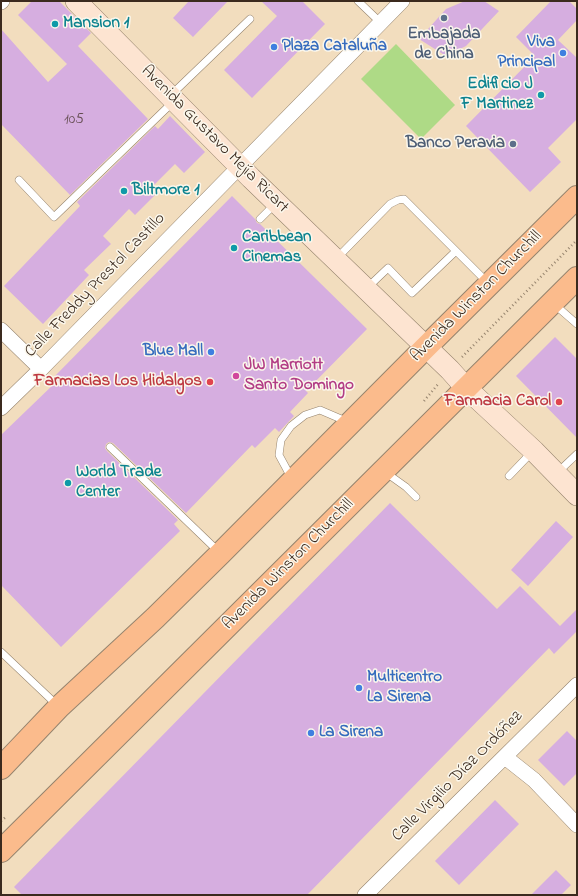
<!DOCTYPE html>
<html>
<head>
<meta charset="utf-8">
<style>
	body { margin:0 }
	#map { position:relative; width:578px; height:896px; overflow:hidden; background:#f2ddbe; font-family:"Indie Flower",sans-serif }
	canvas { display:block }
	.frame { position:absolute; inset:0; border:2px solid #3b2a1e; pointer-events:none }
</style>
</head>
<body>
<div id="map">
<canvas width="578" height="896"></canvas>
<div class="frame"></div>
</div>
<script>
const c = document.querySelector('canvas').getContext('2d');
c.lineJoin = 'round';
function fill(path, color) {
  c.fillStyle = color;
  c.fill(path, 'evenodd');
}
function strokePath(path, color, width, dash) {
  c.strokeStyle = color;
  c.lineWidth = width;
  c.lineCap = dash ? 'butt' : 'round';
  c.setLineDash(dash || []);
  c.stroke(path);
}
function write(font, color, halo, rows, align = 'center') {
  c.font = font + ' "Indie Flower",sans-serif';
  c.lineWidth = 3;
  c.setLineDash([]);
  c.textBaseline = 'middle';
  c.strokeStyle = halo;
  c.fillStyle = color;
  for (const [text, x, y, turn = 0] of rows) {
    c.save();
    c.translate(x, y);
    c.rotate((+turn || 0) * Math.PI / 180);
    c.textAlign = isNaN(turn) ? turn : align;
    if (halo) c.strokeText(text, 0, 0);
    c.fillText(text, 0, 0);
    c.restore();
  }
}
fill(new Path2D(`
	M396,44L455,105L421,139L361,79Z`), '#aeda86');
fill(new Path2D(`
	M32,1H59L91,33L78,46L148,119L70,195L1,124V29L48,82L67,64L18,15Z
	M189,1H228L193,37L173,18Z
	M261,1H302L325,24L252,98L224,70L277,16Z
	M465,1H484L499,11L466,46L446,56L419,39L446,9Z
	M551,1H569L577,9V20L558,40L577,58V119L548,148L561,162L530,192L466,126L535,56L516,37Z
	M170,116L205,152L184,173L175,164L151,188L156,194L135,215L129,209L103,236L111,244L84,270L89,275L43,324L4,286L80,206L77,202L155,126L158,129Z
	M232,196L255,219L257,223L260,224L367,329L306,391L308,393L290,412L294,416L279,432L275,428L255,448L252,445L186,513L113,443L109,442L106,444L105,448L107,451L178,520L174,524L180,531L61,647L1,585V435L56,382L53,378Z
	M555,337L577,359V438L516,376Z
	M390,503L497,609L520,586L560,626L577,609V631L554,654L549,648L307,895H22L14,887Z
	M556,521L573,537L528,586L511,570Z
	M567,731L577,741V773L564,786L538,760Z
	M495,800L519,824L459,885L435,861Z
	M556,870L571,885L561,895H531Z`), '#d6aee0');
const lane = new Path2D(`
	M358,1L381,23
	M172,94L250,19
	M19,180L54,217L173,102
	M260,219L275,204
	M337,258L390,204L398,200L404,199L488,283
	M368,287L388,268L412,293L456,251
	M554,304L577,324
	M110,447L219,552
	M385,472L406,487L416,497
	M557,473L577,454
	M509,476L532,452
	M292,479L279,455L281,440L291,426L305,415L320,410L348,422
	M1,652L58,706`);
const street = new Path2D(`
	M1,2L2,1
	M1,330L41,369
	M1,408L41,369L402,1
	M505,757L534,780L577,825
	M365,895L577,685`);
const secondary = new Path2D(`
	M76,1L251,178L450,370L466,388L534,451L577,495`);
const primary = new Path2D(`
	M1,768L59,707L155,618L221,553L426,347L577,197
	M1,851L577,278`);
strokePath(lane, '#96846e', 8);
strokePath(street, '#96846e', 16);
strokePath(secondary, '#96846e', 22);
strokePath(primary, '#96846e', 24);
strokePath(new Path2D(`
	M462,357L577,240
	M424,401L439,383
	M1,821L7,816`), '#96846e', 2.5, [1, 3]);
strokePath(lane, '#fff', 7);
strokePath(street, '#fff', 15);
strokePath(secondary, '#fde4d1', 21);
strokePath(primary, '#fbbb8c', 22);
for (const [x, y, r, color] of [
	[444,18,4,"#5c6f8a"],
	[55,24,4,"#0f9aa8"],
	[274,47,4,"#3f7fe0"],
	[563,53,4,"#3f7fe0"],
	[541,95,4,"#0f9aa8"],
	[513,144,4,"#5c6f8a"],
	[124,191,4,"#0f9aa8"],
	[234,248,4,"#0f9aa8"],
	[211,352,4,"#3f7fe0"],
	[236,376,4,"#d1479c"],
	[210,382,4,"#e0444e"],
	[559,402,4,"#e0444e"],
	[68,483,4,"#0f9aa8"],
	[359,688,4,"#3f7fe0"],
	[311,733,4,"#3f7fe0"]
]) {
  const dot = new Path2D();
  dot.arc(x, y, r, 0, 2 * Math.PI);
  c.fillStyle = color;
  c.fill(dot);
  strokePath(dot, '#fbf7ec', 1.5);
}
write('15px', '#624b4e', null, [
	["105",74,121]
]);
write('bold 17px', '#0d838f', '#fbf7ec', [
	["Mansion 1",63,24],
	["Edificio J",533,85,"right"],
	["F Martinez",533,105,"right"],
	["Biltmore 1",132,191],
	["Caribbean",242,238],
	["Cinemas",242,258],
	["World Trade",76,473],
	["Center",76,493]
], 'left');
write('bold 17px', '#4e5e75', '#fbf7ec', [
	["Embajada",444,35],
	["de China",444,55],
	["Banco Peravia",505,144,"right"]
]);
write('bold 17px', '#366cbe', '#fbf7ec', [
	["Viva",555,43,"right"],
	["Principal",555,63,"right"],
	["Plaza Cataluña",282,47],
	["Blue Mall",203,352,"right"],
	["Multicentro",367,678],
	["La Sirena",367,698],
	["La Sirena",319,733]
], 'left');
write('17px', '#3b2a1e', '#fbf7ec', [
	["Avenida Gustavo Mejía Ricart",214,140,45],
	["Calle Freddy Prestol Castillo",96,286,-46],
	["Avenida Winston Churchill",477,297,-45],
	["Avenida Winston Churchill",289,565,-45],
	["Calle Virgilio Díaz Ordóñez",458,777,-45]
]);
write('bold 17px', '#b23c85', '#fbf7ec', [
	["JW Marriott",244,366],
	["Santo Domingo",244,386]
], 'left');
write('bold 17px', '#be3a42', '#fbf7ec', [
	["Farmacias Los Hidalgos",202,382],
	["Farmacia Carol",551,402]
], 'right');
</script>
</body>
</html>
